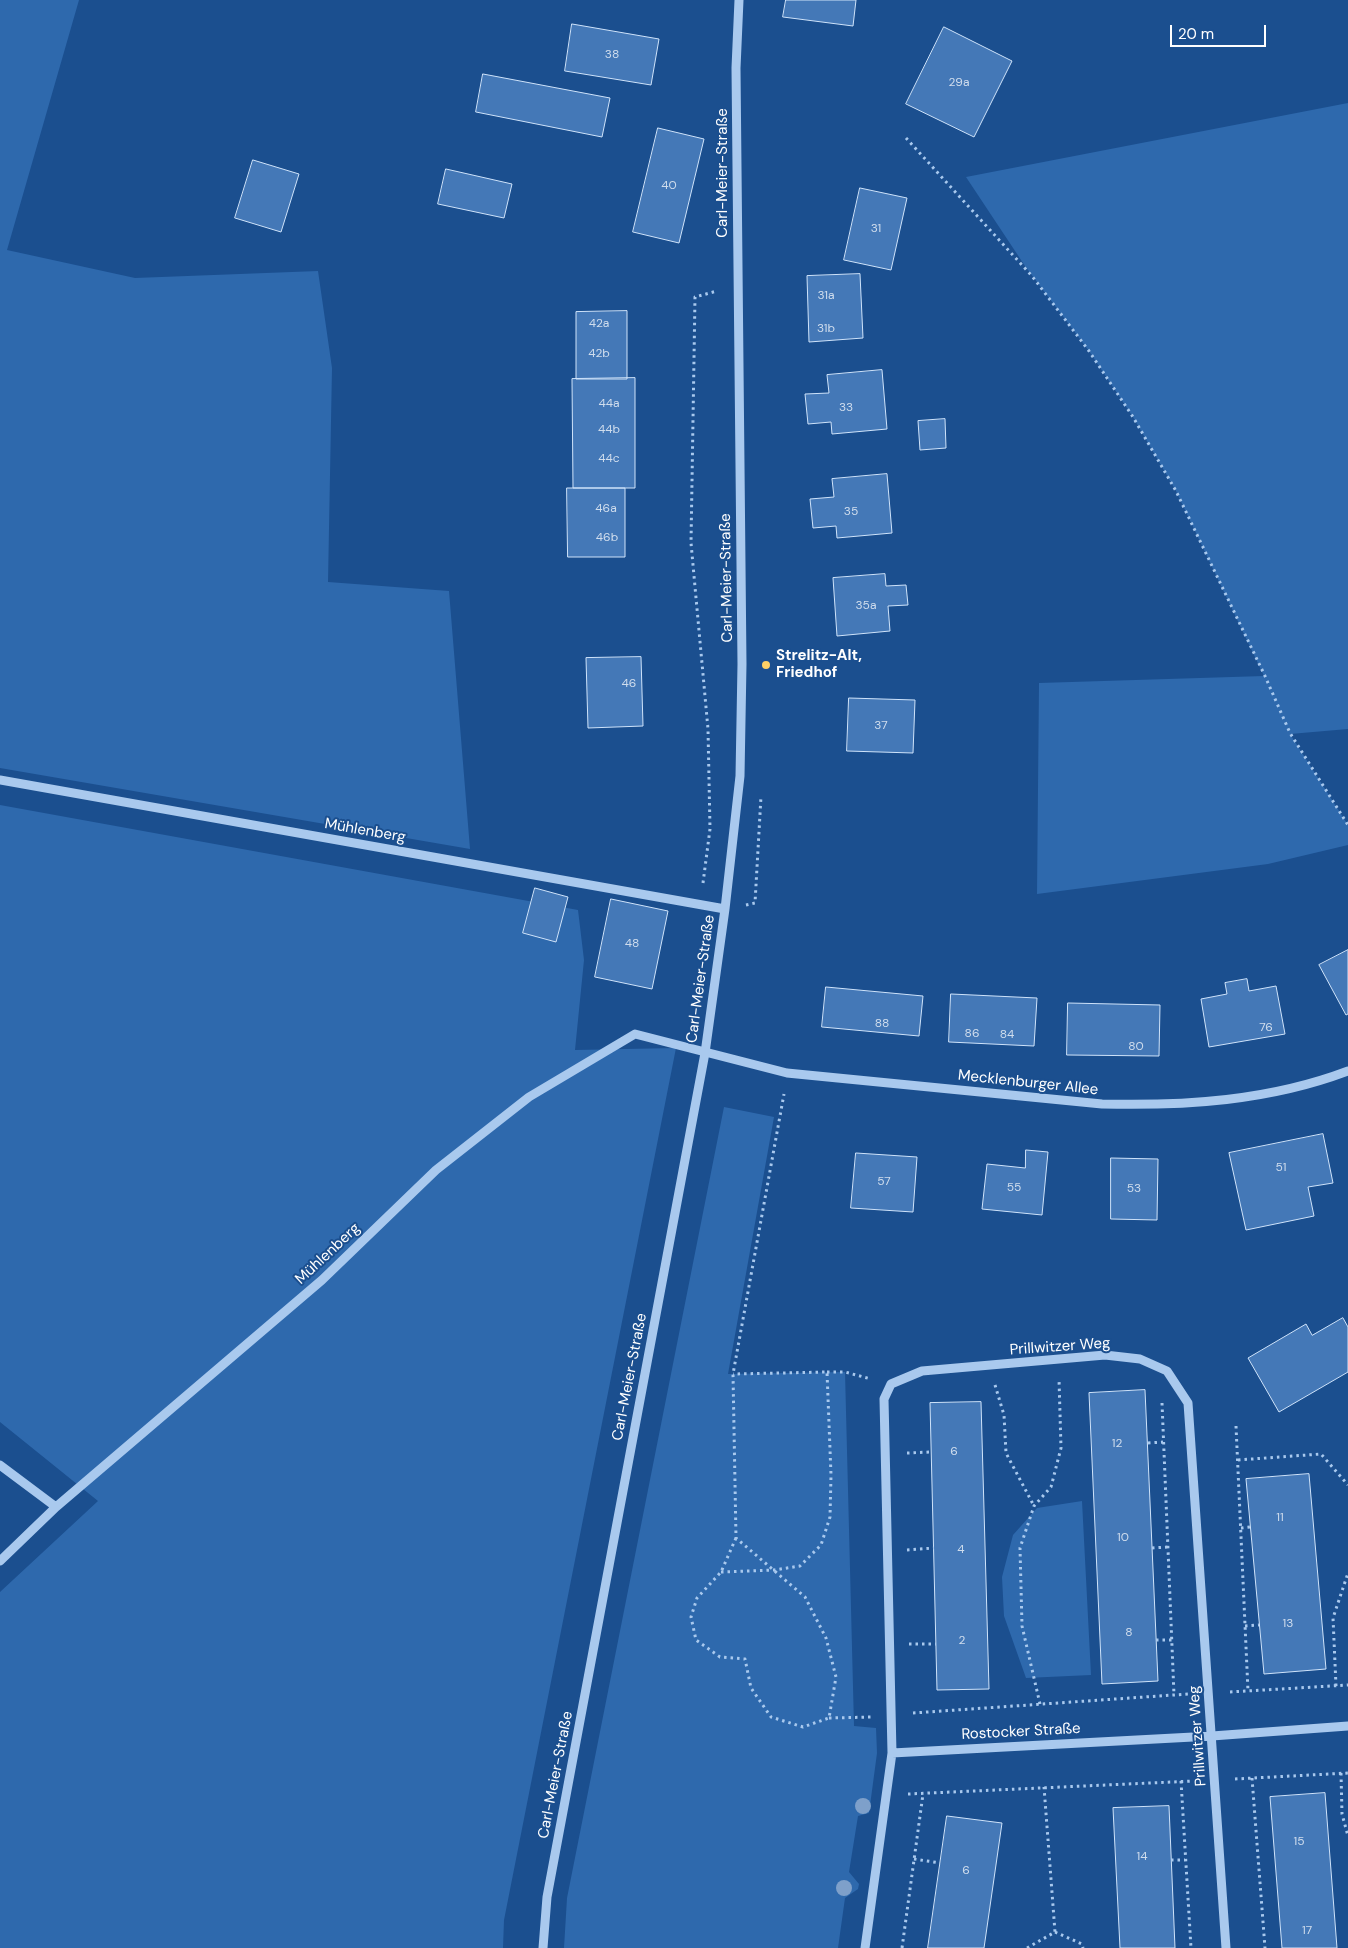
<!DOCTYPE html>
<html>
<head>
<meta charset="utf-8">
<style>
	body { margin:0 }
	#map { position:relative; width:1348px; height:1948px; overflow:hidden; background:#1b4f8f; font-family:"DM Sans",sans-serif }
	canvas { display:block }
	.scale { position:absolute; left:1170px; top:25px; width:96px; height:22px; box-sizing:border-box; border:2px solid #fff; border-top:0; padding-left:6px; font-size:15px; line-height:18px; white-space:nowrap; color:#fff; -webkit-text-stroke:4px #1b4f8f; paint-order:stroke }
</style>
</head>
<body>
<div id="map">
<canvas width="1348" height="1948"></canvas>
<div class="scale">20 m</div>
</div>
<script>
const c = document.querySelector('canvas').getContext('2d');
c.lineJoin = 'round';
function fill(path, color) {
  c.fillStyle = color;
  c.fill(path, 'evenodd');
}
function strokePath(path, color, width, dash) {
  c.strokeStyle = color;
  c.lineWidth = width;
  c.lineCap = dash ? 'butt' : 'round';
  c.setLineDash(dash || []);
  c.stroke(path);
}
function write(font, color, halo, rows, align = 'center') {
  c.font = font + ' "DM Sans",sans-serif';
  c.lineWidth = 4;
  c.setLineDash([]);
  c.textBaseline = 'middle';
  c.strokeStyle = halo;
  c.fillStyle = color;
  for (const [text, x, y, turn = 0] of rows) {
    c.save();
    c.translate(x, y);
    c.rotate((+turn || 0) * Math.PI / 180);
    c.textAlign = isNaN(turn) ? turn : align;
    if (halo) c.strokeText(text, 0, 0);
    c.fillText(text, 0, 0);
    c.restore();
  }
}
fill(new Path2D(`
	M0,0H79L7,250L135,278L318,271L332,368L328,582L449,591L470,849L0,768Z
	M1348,103V729L1290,734L1348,825V845L1268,864L1037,894L1039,683L1264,676L1176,491L1133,417L1089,351L1025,266L966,177Z
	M0,805L578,910L584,960L575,1050L676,1048L504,1920L503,1948H0V1592L98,1501L0,1422Z
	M724,1107L774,1117L728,1374L845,1372L854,1726L876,1728L877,1753L869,1813L858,1816L849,1872L859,1884L858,1889L845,1898L838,1948H564L567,1898Z
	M1082,1501L1091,1675L1026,1678L1004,1616L1002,1577L1013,1535L1037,1508Z`), '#2e69ad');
const building = new Path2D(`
	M786,0H856L853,26L783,17Z
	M572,24L659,39L651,85L565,71Z
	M944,27L1012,61L974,137L906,104Z
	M483,74L610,98L602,137L476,112Z
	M658,128L704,139L679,243L633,232Z
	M253,160L299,174L281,232L235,218Z
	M446,169L512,184L504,218L438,204Z
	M860,188L907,198L891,270L844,260Z
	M860,274L863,338L809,342L807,276Z
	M627,311V379H576V312Z
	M882,370L887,429L832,434L831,422L808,424L805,394L829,393L827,375Z
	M635,378V488H573L572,379Z
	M945,419L946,448L920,450L918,421Z
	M887,474L892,533L837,538L836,526L813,528L810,499L834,497L832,479Z
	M567,488H625V557H568Z
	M885,574L886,586L906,585L908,605L888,606L890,631L837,636L833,578Z
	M641,657L643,726L588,728L586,658Z
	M849,698L915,700L913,753L847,751Z
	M535,888L568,897L556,942L523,933Z
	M611,899L668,911L652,989L595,977Z
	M1348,950V1014L1346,1015L1319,965Z
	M1247,979L1249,991L1276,986L1285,1034L1209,1047L1201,999L1227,994L1225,983Z
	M826,987L923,996L919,1036L822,1027Z
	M951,994L1037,998L1034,1046L949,1042Z
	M1068,1003L1160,1005L1159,1056L1067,1055Z
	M1323,1134L1333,1183L1308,1187L1314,1216L1246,1230L1229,1153Z
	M1026,1150L1048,1152L1042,1215L982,1209L987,1164L1025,1168Z
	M856,1153L917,1157L913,1212L851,1208Z
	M1111,1158L1158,1159L1157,1220L1111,1219Z
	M1343,1318L1348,1327V1372L1279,1412L1248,1358L1306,1324L1312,1335Z
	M1145,1390L1158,1681L1102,1684L1089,1393Z
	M981,1402L989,1689L937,1690L930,1403Z
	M1309,1474L1326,1669L1264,1674L1246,1479Z
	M1325,1793L1337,1948H1282L1270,1797Z
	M1169,1806L1175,1948H1120L1113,1808Z
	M947,1816L1002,1823L984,1948H928Z`);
fill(building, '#4478b7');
strokePath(building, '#cfe3fa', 1);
strokePath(new Path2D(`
	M906,138L1032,276L1089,351L1133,417L1176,491L1265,676L1290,733L1348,825
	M703,883L710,829L708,729L691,543L695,297L717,291
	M746,905L755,903L761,796
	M827,1372H845L871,1379
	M995,1385L1004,1415L1006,1453L1034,1506
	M1162,1403L1174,1695
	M1236,1426L1248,1691
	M1148,1443L1163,1442
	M907,1453L931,1452
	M1238,1460L1321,1454L1348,1485
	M1241,1528L1250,1527
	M736,1538L721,1572L697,1598L691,1617L696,1640L720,1657L745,1659L751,1688L771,1717L803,1727L829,1718L836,1677L826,1638L805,1597L736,1538L733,1374L784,1094
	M1152,1548L1168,1547
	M907,1550L934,1548
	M721,1572L774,1570L800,1566L821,1545L830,1517L831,1475L827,1372L733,1374
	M1245,1626L1259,1625
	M1156,1640H1172
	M909,1644H936
	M1336,1686L1333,1618L1348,1573
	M1230,1692L1348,1685
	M1040,1704L1022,1626L1020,1548L1034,1506L1051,1487L1061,1448L1059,1379
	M913,1713L1188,1694
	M829,1718L871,1717
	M1341,1773L1342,1814L1348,1836
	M1252,1778L1265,1948
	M1235,1779L1348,1773
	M1181,1781L1191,1948
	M908,1794L1194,1781
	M914,1859L940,1863
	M1171,1860H1185
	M1055,1932L1082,1944L1083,1948
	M902,1948L923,1794
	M1027,1948L1055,1932L1044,1787`), '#a9c9ee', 3, [2.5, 4]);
strokePath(new Path2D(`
	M0,780L725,909
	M0,1465L56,1507
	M0,1561L56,1507L322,1280L436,1170L529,1097L635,1034L787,1073L1102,1104C1185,1106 1269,1101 1348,1071
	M892,1753L884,1399L891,1384L922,1371L1105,1355L1140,1359L1167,1371L1188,1403L1226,1948
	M543,1948L547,1897L705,1053L725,909L740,776L742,664L736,68L739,0
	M865,1948L892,1753L1212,1736L1348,1726`), '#a9c9ee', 9);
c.fillStyle = '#7ea0ca';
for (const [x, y] of [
	[863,1806],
	[844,1888]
]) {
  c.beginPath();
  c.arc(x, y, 8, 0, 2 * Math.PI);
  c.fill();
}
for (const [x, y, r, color] of [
	[766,665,5,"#ffd166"]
]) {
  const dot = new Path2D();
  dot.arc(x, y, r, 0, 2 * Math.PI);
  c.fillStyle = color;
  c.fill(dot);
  strokePath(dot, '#1b4f8f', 2);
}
write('12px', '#d0dded', null, [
	["38",612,55],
	["29a",959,83],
	["40",669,186],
	["31",876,229],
	["31a",826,296],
	["42a",599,324],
	["31b",826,329],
	["42b",599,354],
	["44a",609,404],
	["33",846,408],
	["44b",609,430],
	["44c",609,459],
	["46a",606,509],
	["35",851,512],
	["46b",607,538],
	["35a",866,606],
	["46",629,684],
	["37",881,726],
	["48",632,944],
	["88",882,1024],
	["76",1266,1028],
	["86",972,1034],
	["84",1007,1035],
	["80",1136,1047],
	["51",1281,1168],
	["57",884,1182],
	["55",1014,1188],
	["53",1134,1189],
	["12",1117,1444],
	["6",954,1452],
	["11",1280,1518],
	["10",1123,1538],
	["4",961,1550],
	["13",1288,1624],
	["8",1129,1633],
	["2",962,1641],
	["15",1299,1842],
	["14",1142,1857],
	["6",966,1871],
	["17",1307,1931]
]);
write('15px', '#fff', '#1b4f8f', [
	["Carl-Meier-Straße",723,173,-90],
	["Carl-Meier-Straße",727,578,-91],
	["Mühlenberg",365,831,10],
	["Carl-Meier-Straße",701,979,-82],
	["Mecklenburger Allee",1028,1083,6],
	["Mühlenberg",328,1254,-43],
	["Prillwitzer Weg",1060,1347,-4],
	["Carl-Meier-Straße",630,1377,-79],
	["Rostocker Straße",1021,1732,-3],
	["Prillwitzer Weg",1198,1736,-94],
	["Carl-Meier-Straße",556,1775,-79]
]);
write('bold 15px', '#fff', '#1b4f8f', [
	["Strelitz-Alt,",776,656],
	["Friedhof",776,673]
], 'left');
</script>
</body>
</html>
